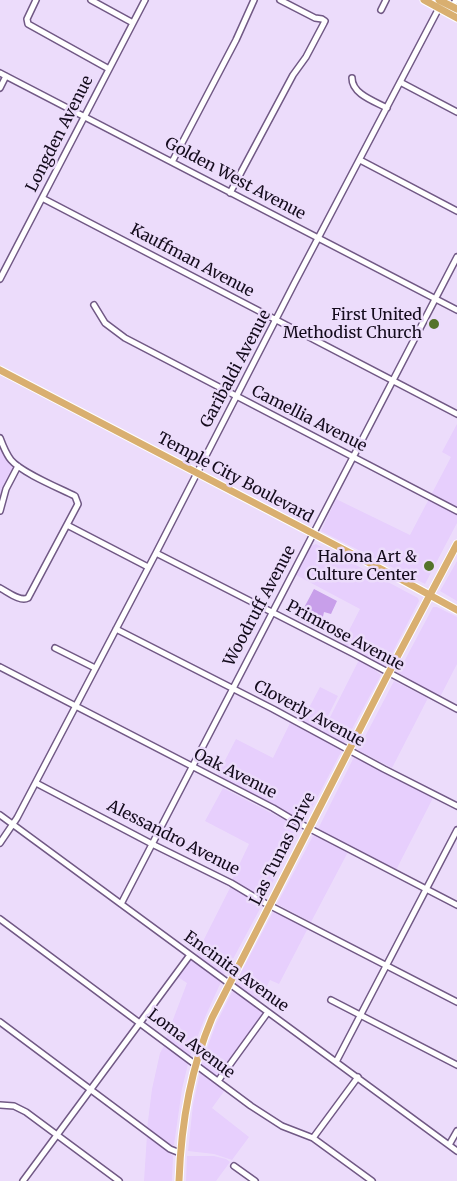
<!DOCTYPE html>
<html>
<head>
<meta charset="utf-8">
<style>
	body { margin:0 }
	canvas { display:block; background:#ecdcfb }
</style>
</head>
<body>
<canvas width="457" height="1181"></canvas>
<script>
const c = document.querySelector('canvas').getContext('2d');
c.lineJoin = 'round';
function fill(path, color) {
  c.fillStyle = color;
  c.fill(path, 'evenodd');
}
function strokePath(path, color, width, dash) {
  c.strokeStyle = color;
  c.lineWidth = width;
  c.lineCap = dash ? 'butt' : 'round';
  c.setLineDash(dash || []);
  c.stroke(path);
}
function write(font, color, halo, rows, align = 'center') {
  c.font = font + ' Merriweather,serif';
  c.lineWidth = 5;
  c.setLineDash([]);
  c.textBaseline = 'middle';
  c.strokeStyle = halo;
  c.fillStyle = color;
  for (const [text, x, y, turn = 0] of rows) {
    c.save();
    c.translate(x, y);
    c.rotate((+turn || 0) * Math.PI / 180);
    c.textAlign = isNaN(turn) ? turn : align;
    if (halo) c.strokeText(text, 0, 0);
    c.fillText(text, 0, 0);
    c.restore();
  }
}
fill(new Path2D(`
	M457,424V523L425,584L321,531L336,499L410,535L451,457L442,452Z
	M0,446L5,457L12,466L13,470L3,489L0,501Z
	M316,544L418,598L419,601L385,667H383L341,646L360,609L296,575L311,546Z
	M457,561V601L440,591Z
	M433,607H437L457,617V664L440,697L398,673Z
	M360,658L381,675L345,742L343,743L322,733Z
	M394,681L428,698L392,768L358,750Z
	M320,687L338,696L320,732L302,721Z
	M290,723L340,749L341,752L305,821H303L217,776L236,739L273,758Z
	M354,757L433,798L396,870L318,829Z
	M223,788L300,828V830L265,897L264,898L231,882L249,844L205,821Z
	M313,836H315L348,852L311,922L277,904Z
	M232,884L262,905L225,974H223L196,955Z
	M275,911L308,928L279,984L270,980L259,1002L237,985L236,982L273,912Z
	M191,960L221,982L206,1015L190,1056L166,1038L187,983L178,977Z
	M234,991L265,1014L218,1078L201,1065L216,1024L232,992Z
	M166,1045L187,1062L188,1064L182,1089L174,1145L173,1146L147,1129L152,1089L160,1053L164,1046Z
	M200,1073H202L225,1090L212,1108L249,1137L232,1160L214,1154L188,1151L193,1105Z
	M147,1135L173,1156L172,1181H144Z
	M187,1156H214L226,1159L230,1162L216,1181H186Z`), '#e7cffd');
fill(new Path2D(`
	M314,589L337,601L331,614L324,612L322,621L318,629L298,619Z`), '#c89fea');
const minor = new Path2D(`
	M36,0L27,19L28,24L109,69
	M91,0L133,23
	M381,10L386,0
	M448,13L456,0
	M0,73L457,310
	M352,78C352,94 374,101 387,108
	M400,82L457,112
	M0,88L6,76
	M360,160L457,211
	M172,162L236,40L254,0
	M230,193L293,75L306,57L324,23L325,21L322,19L315,18L280,0
	M42,198L457,414
	M0,279L145,0
	M94,305L105,323L125,338L457,511
	M0,438C3,446 6,454 11,460C22,473 59,488 75,496L78,504L28,598C20,602 8,592 0,588
	M0,511L6,489L18,466
	M67,525L148,567
	M156,553L354,654L457,709
	M116,629L273,709L384,769L457,806
	M55,648L95,668
	M0,667L273,808L293,820L457,905
	M36,783L152,844L231,883L261,901L457,1002
	M0,815L457,1151
	M0,843L17,818L156,553L294,284L440,6
	M121,904L457,257
	M0,919L251,1106L282,1126L313,1138L372,1181
	M331,1000L457,1065
	M0,1022L146,1131L170,1149L180,1153
	M336,1062L457,830
	M218,1081L268,1012
	M0,1105L14,1106L26,1112L119,1181
	M313,1138L358,1077
	M449,1145L457,1131
	M234,1166L255,1181
	M23,1181L190,955`);
const major = new Path2D(`
	M424,0L457,18
	M439,0L457,9
	M0,370L404,581L457,610
	M179,1181C181,1125 190,1070 212,1018L386,678L457,544`);
strokePath(minor, '#715985', 8);
strokePath(major, '#fff', 9);
strokePath(minor, '#fff', 5);
strokePath(major, '#d9af70', 7);
for (const [x, y, r, color] of [
	[434,324,6,"#547329"],
	[429,566,6,"#547329"]
]) {
  const dot = new Path2D();
  dot.arc(x, y, r, 0, 2 * Math.PI);
  c.fillStyle = color;
  c.fill(dot);
  strokePath(dot, '#ecdcfb', 2);
}
write('16px', '#140b1c', '#ecdcfb', [
	["Longden Avenue",60,134,-63],
	["Golden West Avenue",235,179,28],
	["Kauffman Avenue",192,261,28],
	["Garibaldi Avenue",236,369,-62],
	["Camellia Avenue",309,419,27],
	["Temple City Boulevard",235,478,28],
	["Woodruff Avenue",260,606,-62],
	["Primrose Avenue",345,636,28],
	["Cloverly Avenue",309,714,28],
	["Oak Avenue",235,774,27],
	["Alessandro Avenue",173,838,27],
	["Las Tunas Drive",283,849,-63],
	["Encinita Avenue",236,972,36],
	["Loma Avenue",191,1044,37]
]);
write('16px', '#140b1c', '#ecdcfb', [
	["First United",422,315],
	["Methodist Church",422,333],
	["Halona Art &",417,557],
	["Culture Center",417,575]
], 'right');
</script>
</body>
</html>
